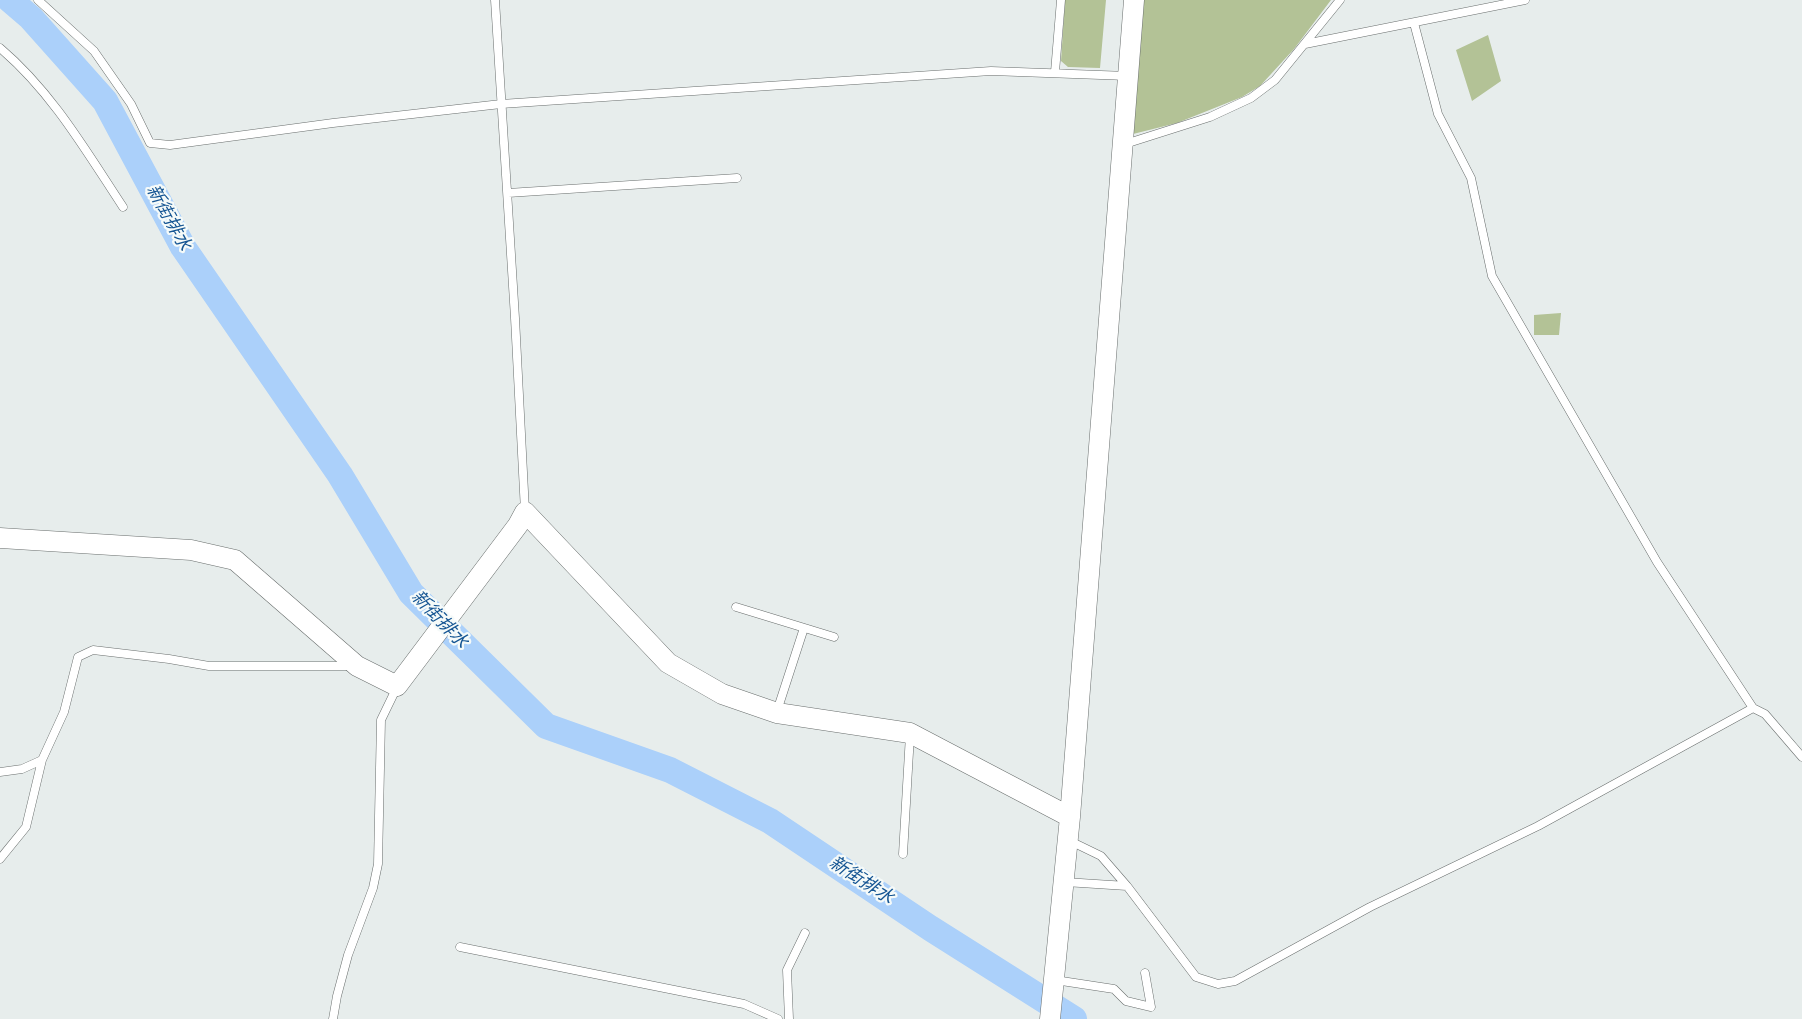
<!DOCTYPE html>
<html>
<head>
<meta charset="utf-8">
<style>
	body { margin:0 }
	canvas { display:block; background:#e7edec }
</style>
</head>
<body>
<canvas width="1802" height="1019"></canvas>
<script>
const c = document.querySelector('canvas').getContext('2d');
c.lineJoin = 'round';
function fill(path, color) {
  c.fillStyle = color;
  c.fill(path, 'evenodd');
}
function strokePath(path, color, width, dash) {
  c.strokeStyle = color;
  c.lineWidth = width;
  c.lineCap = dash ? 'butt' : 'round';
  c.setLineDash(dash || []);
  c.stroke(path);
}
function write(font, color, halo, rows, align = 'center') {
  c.font = font + ' "Roboto Condensed","Noto Sans TC",sans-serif';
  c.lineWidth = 4.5;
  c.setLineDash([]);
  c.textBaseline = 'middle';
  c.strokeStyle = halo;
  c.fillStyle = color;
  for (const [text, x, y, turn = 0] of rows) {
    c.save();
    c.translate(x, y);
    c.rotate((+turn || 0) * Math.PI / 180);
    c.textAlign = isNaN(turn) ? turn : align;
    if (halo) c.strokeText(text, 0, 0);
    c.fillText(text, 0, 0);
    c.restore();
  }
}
fill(new Path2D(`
	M1065,0H1106L1100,68L1068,67L1061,61Z
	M1140,0H1331L1294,49L1260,86L1242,97L1177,123L1133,134Z
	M1488,35L1501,81L1472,101L1456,50Z
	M1561,313L1559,335H1534V315Z`), '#b3c296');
strokePath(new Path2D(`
	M10,0L31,18L105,101L183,247L340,475L411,593L546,726L670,770L770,821L930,928L1074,1019`), '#abd0fa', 26);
const service = new Path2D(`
	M38,0L94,51L131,104L150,143L170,145L333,123L501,104L991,71L1128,76
	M495,0L515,318L525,511
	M1414,23L1438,114L1471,178L1492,276L1657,562L1753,708L1765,714L1802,757
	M1305,44L1525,0
	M0,48C52,92 86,151 123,207
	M1055,72L1061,0
	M1125,144L1210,117L1251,98L1275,80L1340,0
	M508,193L737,178
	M736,607L834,637
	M777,711L804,628
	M0,772L22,769L42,760L64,712L78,657L93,650L169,659L209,666H350
	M1068,840L1101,856L1127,886
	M903,854L910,735
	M0,859L26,827L42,760
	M1065,882L1127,886L1196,977L1218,984L1235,981L1370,907L1538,826L1753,708
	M460,947L744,1004L778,1019
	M1055,980L1114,989L1126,1001L1151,1007L1145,973
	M333,1019L337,996L348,955L373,888L378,864L381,720L397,687
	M789,1019L787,970L805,933`);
const tertiary = new Path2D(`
	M0,538L191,550L235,560L357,666L397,686L518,525L525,512L668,663L722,694L777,713L910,733L1070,817
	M1050,1019L1070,817L1134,0`);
strokePath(service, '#696e6d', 9);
strokePath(tertiary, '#696e6d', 21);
strokePath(service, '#fff', 8);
strokePath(tertiary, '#fff', 20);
write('italic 18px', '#155593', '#f5faf9', [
	["新街排水",168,218,61],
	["新街排水",439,620,46],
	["新街排水",861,881,33]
]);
</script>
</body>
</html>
